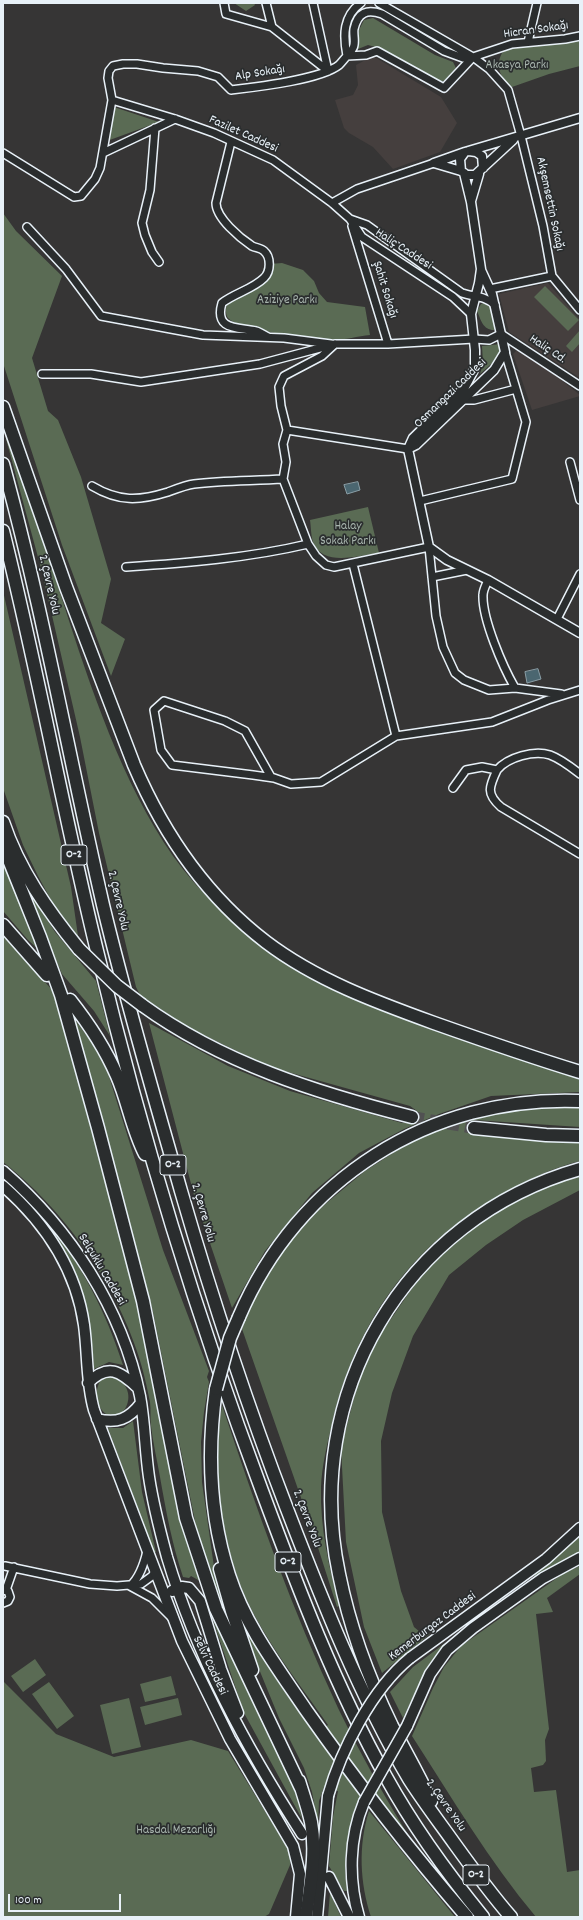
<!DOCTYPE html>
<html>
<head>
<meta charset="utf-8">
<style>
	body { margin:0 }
	#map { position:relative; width:583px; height:1920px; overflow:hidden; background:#363535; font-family:Dekko,sans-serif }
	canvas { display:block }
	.frame { position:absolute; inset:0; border:4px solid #e8f1f8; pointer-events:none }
	.scale { position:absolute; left:8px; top:1894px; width:113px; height:18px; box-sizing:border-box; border:2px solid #e8f1f8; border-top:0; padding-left:5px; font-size:12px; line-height:14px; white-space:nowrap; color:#e8f1f8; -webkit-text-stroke:3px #2a2d2e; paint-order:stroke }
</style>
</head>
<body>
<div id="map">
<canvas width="583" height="1920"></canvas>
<div class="frame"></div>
<div class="scale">100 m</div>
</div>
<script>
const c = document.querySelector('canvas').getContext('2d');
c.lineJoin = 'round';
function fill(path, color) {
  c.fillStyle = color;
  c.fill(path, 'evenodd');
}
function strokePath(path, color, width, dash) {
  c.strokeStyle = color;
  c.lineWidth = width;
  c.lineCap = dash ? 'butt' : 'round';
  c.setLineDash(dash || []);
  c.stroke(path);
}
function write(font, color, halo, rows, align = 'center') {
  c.font = font + ' Dekko,sans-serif';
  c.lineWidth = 3.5;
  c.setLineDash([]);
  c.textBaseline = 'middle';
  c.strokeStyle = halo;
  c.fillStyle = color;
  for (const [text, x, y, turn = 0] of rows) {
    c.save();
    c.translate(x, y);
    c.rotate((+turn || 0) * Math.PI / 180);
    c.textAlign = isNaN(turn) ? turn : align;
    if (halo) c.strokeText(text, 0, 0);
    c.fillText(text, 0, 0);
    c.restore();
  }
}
fill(new Path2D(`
	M373,56L441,97L457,123L440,152L393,169L373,147L349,133L344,128L335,100L353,95L358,85L356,65Z
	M548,283L580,320V378L509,332L499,294Z
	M520,347L580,395V396L532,410L513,354Z`), '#453f3e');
fill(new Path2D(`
	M234,3H254L255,5L246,11Z
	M373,18L435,55L453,62L456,68L445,80L439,83L383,49L368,45L358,49L359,30L364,20Z
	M580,41V66L549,74L512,87C500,78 495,66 502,53L512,47Z
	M114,107L159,122L107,141Z
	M3,213L16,231L62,276L32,358L48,411L58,420L81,477L111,579L101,623L125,639L111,676L62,545L3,363Z
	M282,263L303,270L314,281L319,293L327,302L365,307L370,335C358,336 345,340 333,340C316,340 238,330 228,318C225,314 226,308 227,303L262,279L264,267L270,264Z
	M545,286L579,320L568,331L534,297Z
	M488,302L492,305L496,327L494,330C483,330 481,320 477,311L481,304Z
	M580,330V343L572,352L566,346Z
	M501,344L499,357L480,374L483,363L482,346Z
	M8,438C26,493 45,547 63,602C90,686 122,783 173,856C201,895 236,927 275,955L580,1076V1092L491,1096L439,1114L404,1129L359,1153L312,1193L265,1251L232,1308L195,1199L149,1023L228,1066L290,1091L402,1123L415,1121L417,1111L410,1106L270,1067L187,1027L140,995L136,987L99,833L80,737L42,572L6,439Z
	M368,507L379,553C359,555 323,568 313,542C311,536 311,527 310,520Z
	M3,591L71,887L78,936L56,909L38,876L23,845L3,788Z
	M3,864L16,890L40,951L28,940L3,911Z
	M22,881L55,932L96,981L110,1036L94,1011L62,974Z
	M3,936L54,992L91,1114L129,1261L182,1521L200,1581L296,1792L302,1819L244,1713L200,1581L191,1576L189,1578L183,1577C172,1544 166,1511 160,1477C157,1460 153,1443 151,1426C150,1418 151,1410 150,1402C135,1311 75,1218 3,1162Z
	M73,1017L92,1043L107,1070L163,1250L209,1371L207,1377L209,1382L204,1412L201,1442L202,1482L214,1567L228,1617H227L215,1588L197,1531L153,1312L98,1101L95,1102Z
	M544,1105H580V1127L474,1120L472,1132L541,1141L580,1142V1161C552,1168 527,1180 502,1194C411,1245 355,1323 332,1424C327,1445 322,1465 321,1487C320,1528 329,1567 339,1606L337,1607L313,1532L242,1329L250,1306L266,1274L306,1220L365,1171L407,1144L465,1119Z
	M580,1175V1190L523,1220L486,1245L449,1275L413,1336L392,1393L381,1441L382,1512L401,1591L414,1627L420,1632L430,1634L382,1673L364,1627L346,1542L341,1448L359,1379L380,1335L417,1281L457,1238L491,1214L535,1191Z
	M47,1222C82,1265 106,1312 123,1365L109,1362L94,1369C92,1316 78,1266 46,1223Z
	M109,1375C149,1387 118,1438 99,1406C95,1398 96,1389 100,1381Z
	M222,1405C256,1508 292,1610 338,1708C360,1753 384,1796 410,1838L325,1727L328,1725C299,1683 265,1641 244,1594C220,1536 212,1467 222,1405Z
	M133,1421L142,1492L156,1552H154L108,1428H123Z
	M580,1535V1553L554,1566L536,1577L534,1575Z
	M580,1566V1574L547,1598L553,1612L536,1614L549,1729L545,1740L546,1761L543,1765L531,1768L534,1792L556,1790L567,1872L580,1870V1917H536C489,1861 452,1798 412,1736L433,1688L444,1667L461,1646L564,1573Z
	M245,1629C279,1687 319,1741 361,1794C349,1829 342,1853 347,1891H344L329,1866L333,1817L338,1791L324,1787L319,1801L318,1824L312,1792L304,1768L279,1718L243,1630Z
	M445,1643L424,1674L403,1718L390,1692L413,1667Z
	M35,1659L46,1675L23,1692L11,1676Z
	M171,1676L176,1695L145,1702L140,1684Z
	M3,1681L56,1734L114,1757L191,1740L228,1751L290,1852V1865L269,1914L264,1917H3Z
	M49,1682L74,1716L57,1729L32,1694Z
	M129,1698L141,1747L112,1754L100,1705Z
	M178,1698L182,1715L145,1725L140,1707Z
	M369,1811L455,1917H371C360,1883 358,1846 369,1811Z
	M330,1893L341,1917H328Z`), '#5a6b54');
const water = new Path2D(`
	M358,482L360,490L347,494L344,485Z
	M538,669L541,679L527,683L525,672Z`);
fill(water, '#4b6670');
strokePath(water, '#8a9ea6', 1);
strokePath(new Path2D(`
	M412,1117L474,1128`), '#515152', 12, [12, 6]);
const minor = new Path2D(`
	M224,3L226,14L272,27
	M266,3L272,27L328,71
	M313,3L328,71
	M379,3L473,57
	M528,42L537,3
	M347,56C349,53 352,51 353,48C356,43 353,35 354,29C358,12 367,9 382,14L444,51L463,58L473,57L512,44L565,39L580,36
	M347,56C343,35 343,16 361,3
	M112,100L175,119L214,133L273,160L332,203L350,219L362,237L453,297L471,314
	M155,128L150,190L142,223L145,235L152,252L159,262
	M231,142L216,203C216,218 240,238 252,246C256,248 261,248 264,251C271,257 271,271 264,278C253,289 235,293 222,303C214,331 238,327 256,331C260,332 264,335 268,337
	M3,153L74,197L81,196L95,179L100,168L112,100L108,78L109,71L113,66L123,64H137L163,68L198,71L218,77L231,90C256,87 320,80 339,65C342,62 344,59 347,56L366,55L377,51L444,88L473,57L489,69L508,90L521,136L543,226L552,276
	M103,153L175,119
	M332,203L357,189L434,163
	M350,219L367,225L462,293C474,297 486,296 495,305
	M352,226L388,344
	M27,227L66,269L101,316L203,335L284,338L331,344
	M490,289L552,276L580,310
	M335,344L322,356L284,376L279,387L281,406L287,430L283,444L286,462L283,479L308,544L316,556L326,565L334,567L429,547L436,616L443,647L455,673L464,680L489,690L515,688L561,694
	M42,374H91L141,382L260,364L335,344H388L474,339L489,340L501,334L580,386
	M463,400H474L516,389
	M287,430L408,449
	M570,462L580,500
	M92,486C119,502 139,501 168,492C176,489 186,485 194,484C223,480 254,481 283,479
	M420,501L512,479L526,422L505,352
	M353,564L396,736
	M126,567C186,563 249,558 308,544
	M432,577L467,570
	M488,580C486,585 483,590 483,595C482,619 503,667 515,688
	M557,619L580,574
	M497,770C489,787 486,794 501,807L580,854
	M274,778L271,777L245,731L225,721L164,701L154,710L161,750L172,765L253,775L274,778L291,784L321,782L396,736L492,722L548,700L580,690
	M453,788L466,770L482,767L497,770C508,757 534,750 550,755C561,759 571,767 580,774
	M5,1566L90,1584L117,1586L141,1584L152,1576L156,1571
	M130,1586L152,1598L171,1617
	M130,1586C140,1577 144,1564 147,1551
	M3,1590L8,1591L10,1597L8,1601L3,1603
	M6,1590L14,1567`);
const tertiary = new Path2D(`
	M469,151L476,152L482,156L483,168
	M434,163L461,171L467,175H475L513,140
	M434,163L465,152
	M461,171L460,159L465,152L580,118
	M464,173L471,202L481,269L479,283L471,314L475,350V368L465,387L413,438L408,449L429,547L447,560L488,580L580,633
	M471,201L479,174
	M408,449L416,445L494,370L505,352L492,294L481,270`);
const primary = new Path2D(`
	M3,1171C70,1229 122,1308 140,1396C145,1423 145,1450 149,1477C153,1504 160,1531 167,1557C197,1657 246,1747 302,1834
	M3,1186C45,1223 76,1269 84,1325C88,1354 86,1382 94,1410L182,1641L230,1739L293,1846L300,1874L296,1917
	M88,1383C108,1363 120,1371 138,1388
	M97,1419C117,1424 129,1419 141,1403
	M172,1591L182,1587L189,1588L200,1601L221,1669L238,1713
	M410,1658L546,1559L580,1528
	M407,1726L430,1674L447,1650L473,1628L543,1578L580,1558
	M329,1877L349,1917
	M317,1917L328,1796
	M359,1917C348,1879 349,1838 364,1802`);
const motorway = new Path2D(`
	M3,407L66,587L134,765C164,835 206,896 266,942C316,980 376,1002 434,1023C482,1040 531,1057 580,1072
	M3,464C43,609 69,758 103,905C126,1001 154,1096 181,1191C212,1298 247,1405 287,1509C322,1600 359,1694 409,1779C423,1801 439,1822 454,1843C472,1868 490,1893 511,1917
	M3,531C38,670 63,812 97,951C141,1134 196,1315 262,1491C298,1588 335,1686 386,1777C413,1826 447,1873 483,1917
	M3,822C19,870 48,911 79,949
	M3,845L40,937L61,995L98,1128L143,1301L186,1518L216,1609L301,1788
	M3,925L47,975
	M70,1000C89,1024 105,1048 117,1076C128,1101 132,1129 145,1154
	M142,1005C222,1063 317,1093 412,1117
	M474,1128L546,1135L580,1136
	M239,1317C298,1179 430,1095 580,1101
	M216,1389C207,1452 209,1514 229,1575C245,1625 277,1667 306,1710C356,1781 410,1851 467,1917
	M220,1569L232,1611L252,1670
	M299,1781C303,1794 308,1808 311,1822C317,1853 310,1886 306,1917
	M431,1801C419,1775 405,1751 392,1726C369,1679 349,1624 339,1574C301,1395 404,1219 580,1169`);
strokePath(minor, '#e8f1f8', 10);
strokePath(tertiary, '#e8f1f8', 11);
strokePath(primary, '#e8f1f8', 13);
strokePath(motorway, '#e8f1f8', 15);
strokePath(minor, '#2a2d2e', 7);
strokePath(tertiary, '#2a2d2e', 8);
strokePath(primary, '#2a2d2e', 10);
strokePath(motorway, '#2a2d2e', 12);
const primaryBridge = new Path2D(`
	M328,1796C341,1750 372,1689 410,1658
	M364,1802L407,1726`);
const motorwayBridge = new Path2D(`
	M79,949L117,986L142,1005
	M216,1389L230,1338L239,1317`);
strokePath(primaryBridge, '#e8f1f8', 13, []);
strokePath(motorwayBridge, '#e8f1f8', 15, []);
strokePath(primaryBridge, '#2a2d2e', 10);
strokePath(motorwayBridge, '#2a2d2e', 12);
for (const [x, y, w] of [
	[74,855,26],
	[173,1165,26],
	[288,1562,26],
	[476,1875,26]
]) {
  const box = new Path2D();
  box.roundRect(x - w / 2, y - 10, w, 20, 3);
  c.fillStyle = '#2a2d2e';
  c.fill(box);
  strokePath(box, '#e8f1f8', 1);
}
write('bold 12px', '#e8f1f8', null, [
	["O-2",74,855],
	["O-2",173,1165],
	["O-2",288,1562],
	["O-2",476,1875]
]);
write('13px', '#e8f1f8', '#2a2d2e', [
	["Hicran Sokağı",536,31,-8],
	["Alp Sokağı",260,74,-9],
	["Fazilet Caddesi",243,135,24],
	["Akşemsettin Sokağı",549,204,78],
	["Haliç Caddesi",403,250,33],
	["Şahit Sokağı",384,290,73],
	["Haliç Cd.",547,350,34],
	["Osmangazi Caddesi",451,394,-44],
	["2. Çevre Yolu",48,585,77],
	["2. Çevre Yolu",117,901,77],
	["2. Çevre Yolu",202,1213,74],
	["Selçuklu Caddesi",101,1270,59],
	["2. Çevre Yolu",306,1519,69],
	["Kemerburgaz Caddesi",433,1627,-37],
	["Selvi Caddesi",209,1666,64],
	["2. Çevre Yolu",445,1806,55]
]);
write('13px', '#a8b5ae', '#2a2d2e', [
	["Akasya Parkı",517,66],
	["Aziziye Parkı",287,301],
	["Halay",348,527],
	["Sokak Parkı",348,542],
	["Hasdal Mezarlığı",176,1831]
]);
</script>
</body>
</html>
